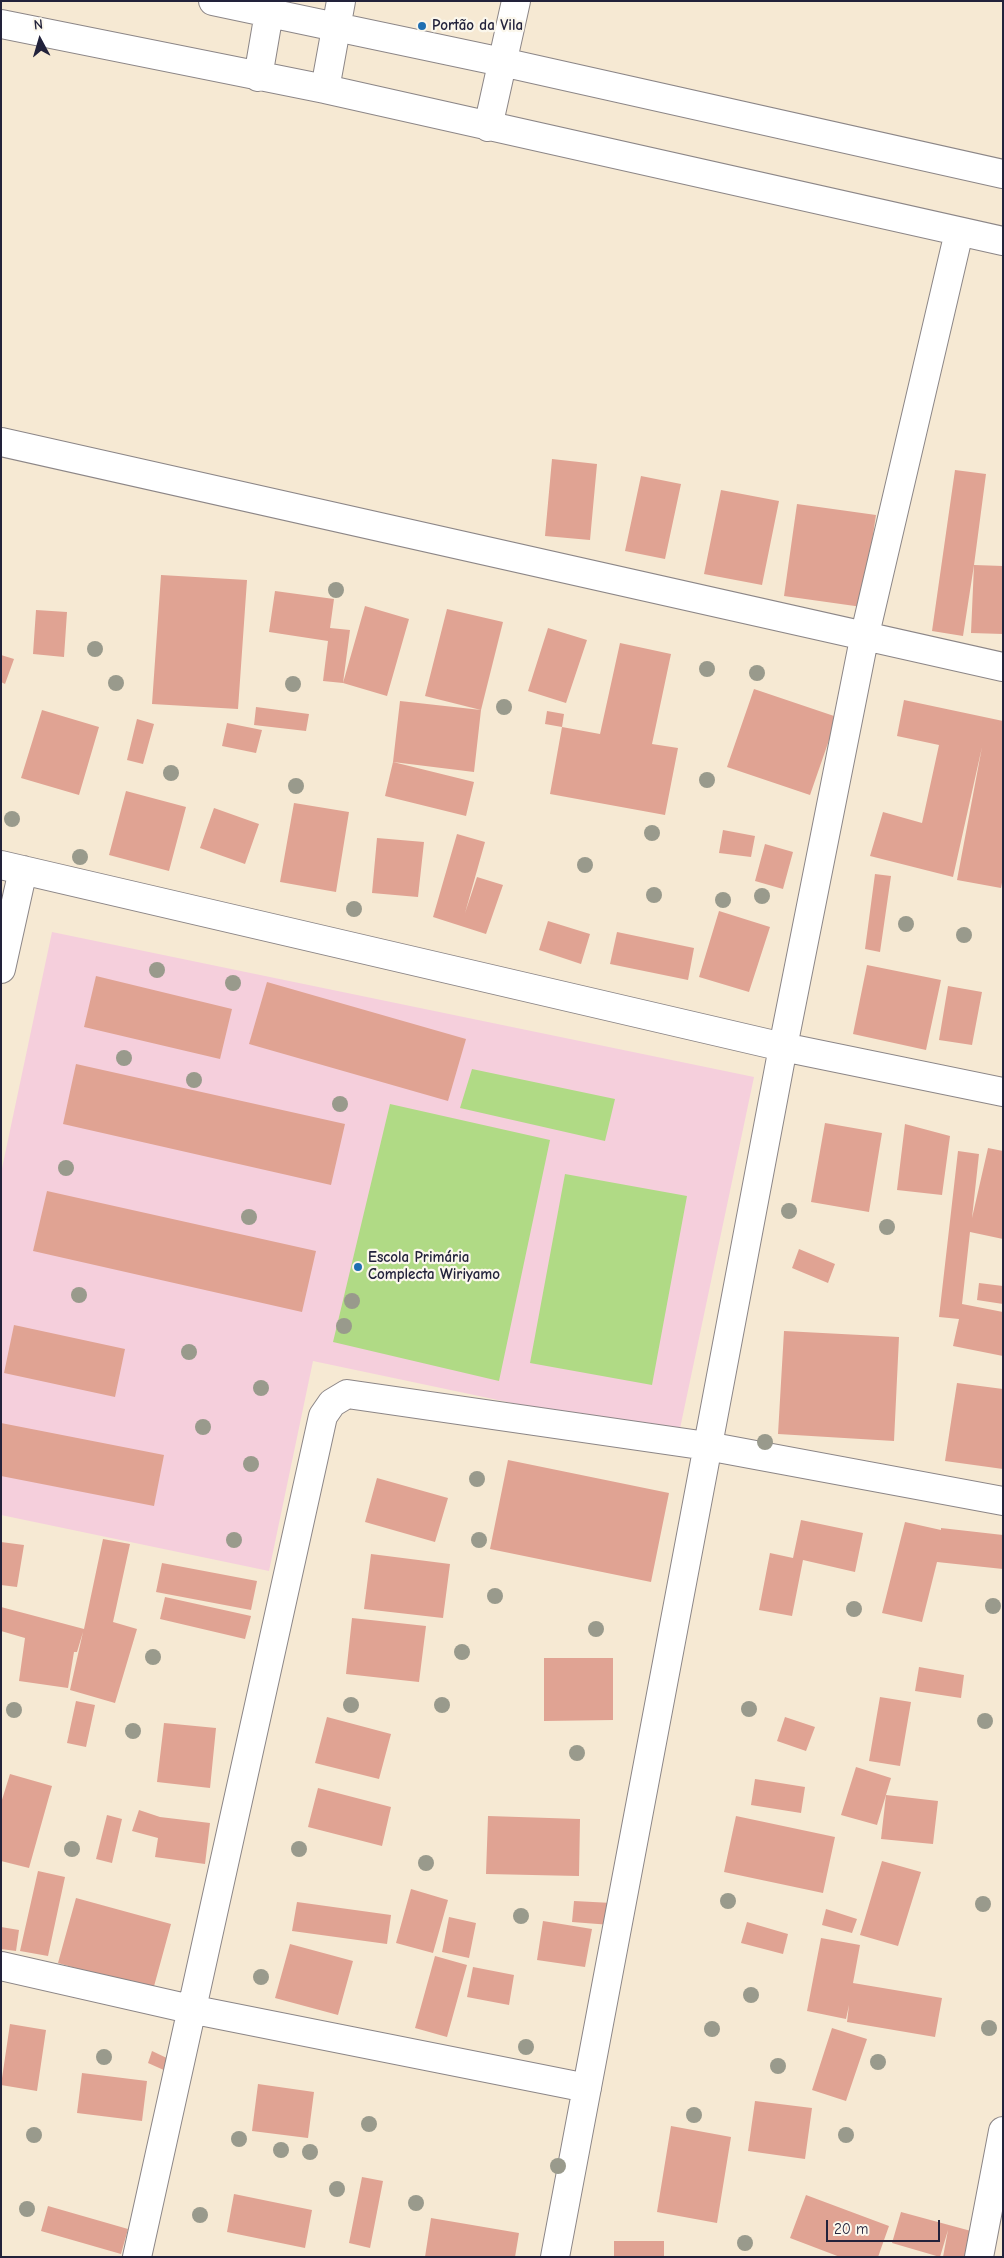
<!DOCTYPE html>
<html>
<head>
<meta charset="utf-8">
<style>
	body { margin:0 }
	#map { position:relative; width:1004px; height:2258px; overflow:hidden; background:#f6e9d3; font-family:"Comic Neue",sans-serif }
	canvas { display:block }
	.frame { position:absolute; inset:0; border:2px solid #22223b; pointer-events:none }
	.north { position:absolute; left:15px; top:15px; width:50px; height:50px; -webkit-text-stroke:4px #fbf7ec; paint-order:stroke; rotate:354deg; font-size:14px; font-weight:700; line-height:20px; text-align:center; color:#22223b }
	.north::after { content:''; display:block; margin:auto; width:18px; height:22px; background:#22223b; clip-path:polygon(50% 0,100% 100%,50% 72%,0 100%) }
	.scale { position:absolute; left:826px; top:2220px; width:114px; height:22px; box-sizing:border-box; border:2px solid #22223b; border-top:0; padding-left:6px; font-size:15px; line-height:18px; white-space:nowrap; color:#22223b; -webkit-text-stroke:4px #fbf7ec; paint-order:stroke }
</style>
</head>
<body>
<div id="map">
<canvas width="1004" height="2258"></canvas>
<div class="frame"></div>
<div class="north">N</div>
<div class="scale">20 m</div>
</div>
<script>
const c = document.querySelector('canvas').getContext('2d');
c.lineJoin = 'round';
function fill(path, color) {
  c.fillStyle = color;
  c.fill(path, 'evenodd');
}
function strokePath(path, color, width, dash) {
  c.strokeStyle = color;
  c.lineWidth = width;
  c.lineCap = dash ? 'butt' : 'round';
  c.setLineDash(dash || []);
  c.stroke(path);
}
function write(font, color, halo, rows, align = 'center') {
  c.font = font + ' "Comic Neue",sans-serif';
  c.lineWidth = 4.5;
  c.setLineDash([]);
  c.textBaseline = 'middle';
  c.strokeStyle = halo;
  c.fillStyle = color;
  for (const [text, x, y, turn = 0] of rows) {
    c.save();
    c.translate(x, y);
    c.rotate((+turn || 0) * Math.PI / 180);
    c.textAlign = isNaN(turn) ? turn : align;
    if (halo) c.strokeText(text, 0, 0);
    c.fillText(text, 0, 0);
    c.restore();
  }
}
fill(new Path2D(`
	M52,932L754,1077L678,1438L313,1361L269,1571L1,1515V1173Z`), '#f5cfdc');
fill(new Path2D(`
	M472,1069L615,1099L605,1141L460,1108Z
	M390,1104L550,1140L499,1381L333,1342Z
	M565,1174L687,1196L652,1385L530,1363Z`), '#b0da85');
fill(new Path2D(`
	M552,459L597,464L590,540L545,536Z
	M955,470L986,474L974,565L1003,566V634L971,633L974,565L963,636L932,631Z
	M641,476L681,484L665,559L625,551Z
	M721,490L779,501L762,585L704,574Z
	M797,504L876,515L862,607L784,596Z
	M161,575L247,580L238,709L152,704Z
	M275,591L334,599L330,628L350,630L343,683L323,681L328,641L269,632Z
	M365,606L409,619L387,696L343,683Z
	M447,609L503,622L481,710L425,696Z
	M36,610L67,612L64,657L33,654Z
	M548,628L587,640L566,703L528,691Z
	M620,643L671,654L652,744L678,748L665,815L550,794L562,727L600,734Z
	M1,655L14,659L5,684L1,682Z
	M754,689L837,717L810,795L727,767Z
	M904,700L1003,721V877L1001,888L957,880L982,747L953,877L870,856L883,812L922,823L939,745L897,736Z
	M400,701L481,710L474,772L393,762Z
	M256,707L309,714L306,731L254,725Z
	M42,710L99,727L79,795L21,778Z
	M547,711L564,714L562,727L545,724Z
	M137,719L154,724L143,764L127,760Z
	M227,723L262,730L256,753L222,746Z
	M393,762L474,782L466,816L385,796Z
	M126,791L186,807L169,871L109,855Z
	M294,803L349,812L336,892L280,882Z
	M214,808L259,824L245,864L200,848Z
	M723,830L755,836L751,857L719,853Z
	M457,834L485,842L465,913L477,877L503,885L486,934L433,917Z
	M377,838L424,842L418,897L372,893Z
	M765,844L793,852L783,889L755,881Z
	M875,874L891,876L880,952L865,949Z
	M719,911L770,927L749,992L699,977Z
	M548,921L590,934L581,964L539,950Z
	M617,932L694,948L688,980L610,964Z
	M867,965L941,980L926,1050L853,1034Z
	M96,976L232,1009L220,1059L84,1027Z
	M267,982L466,1039L448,1101L249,1044Z
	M948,986L982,992L972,1045L939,1040Z
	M76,1064L345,1124L331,1185L63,1124Z
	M825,1123L882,1133L869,1212L811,1202Z
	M905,1124L950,1136L942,1195L897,1190Z
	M988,1148L1003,1151V1239L970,1232L962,1304L1003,1312V1356L953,1346L959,1319L939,1317L958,1151L979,1154L972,1218Z
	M47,1191L316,1251L302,1312L33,1251Z
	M799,1249L835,1264L828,1283L792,1268Z
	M979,1283L1003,1286V1304L977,1300Z
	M14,1325L125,1349L115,1397L4,1373Z
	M784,1331L899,1337L894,1441L778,1434Z
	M957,1383L1003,1389V1469L945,1461Z
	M1,1423L164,1455L154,1506L1,1476Z
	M508,1460L669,1493L651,1582L490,1549Z
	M377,1478L448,1498L435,1542L365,1522Z
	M801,1520L863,1533L855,1572L803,1560L792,1616L759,1610L770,1553L793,1558Z
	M905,1522L941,1530V1528L1003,1535V1569L937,1562L922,1622L882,1613Z
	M103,1539L130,1544L113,1622L137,1629L115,1703L70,1690L83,1632L77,1652H74L68,1688L19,1681L25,1638L1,1631V1607L84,1629Z
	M1,1542L24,1545L17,1587L1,1585Z
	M371,1554L450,1564L443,1618L364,1609Z
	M162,1563L257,1581L251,1610L156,1592Z
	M165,1597L251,1616L245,1639L160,1619Z
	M352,1618L426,1626L419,1682L346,1674Z
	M544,1658H613V1720L544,1721Z
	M919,1667L964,1675L961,1698L915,1691Z
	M880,1697L911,1702L900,1766L869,1761Z
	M76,1701L95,1705L86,1747L67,1743Z
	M327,1717L391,1734L379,1779L315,1763Z
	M785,1717L815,1727L806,1751L777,1741Z
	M164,1723L216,1728L210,1788L157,1782Z
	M856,1767L891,1778L877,1825L841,1815Z
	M10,1774L52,1786L29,1868L1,1861V1803Z
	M755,1779L805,1787L801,1813L751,1805Z
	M318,1788L391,1807L382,1846L308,1827Z
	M886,1795L938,1801L933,1844L881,1839Z
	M139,1810L160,1817L210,1823L205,1864L155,1857L158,1838L132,1831Z
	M107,1815L122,1819L112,1863L96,1859Z
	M488,1816L580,1819L579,1876L486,1874Z
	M736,1816L835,1837L823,1893L724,1872Z
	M882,1861L921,1872L898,1946L860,1935Z
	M38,1871L65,1877L48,1956L20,1951Z
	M411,1889L448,1900L433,1953L396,1943Z
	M76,1898L171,1924L153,1990L58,1963Z
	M574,1901L612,1903L611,1925L572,1922Z
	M297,1902L391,1915L387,1944L292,1931Z
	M826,1909L857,1919L852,1933L822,1925Z
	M449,1917L476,1923L469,1958L442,1952Z
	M543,1921L592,1929L585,1967L537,1960Z
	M747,1922L788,1934L783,1954L741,1943Z
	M1,1927L19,1930L16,1951L1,1949Z
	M821,1938L860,1945L853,1983L942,1998L935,2037L847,2022L849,2005L846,2019L807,2011Z
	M290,1944L353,1961L338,2015L275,1998Z
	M435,1956L467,1965L447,2037L415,2028Z
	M473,1967L514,1975L509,2005L467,1997Z
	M10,2024L46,2030L37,2091L1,2085Z
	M832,2028L867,2039L846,2101L812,2090Z
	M152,2051L171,2060L166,2071L148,2063Z
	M82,2073L147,2081L142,2121L77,2113Z
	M258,2084L314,2092L308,2138L252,2131Z
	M755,2101L812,2108L805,2159L748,2151Z
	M671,2126L731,2137L717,2223L657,2212Z
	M362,2177L383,2181L370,2248L349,2243Z
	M234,2194L312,2210L305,2248L227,2232Z
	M806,2195L889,2226L878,2257H840L790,2238Z
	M48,2206L128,2229L121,2254L41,2231Z
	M901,2212L971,2231L966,2257H943L948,2230L940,2257L892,2243Z
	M431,2218L519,2233L515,2257H425Z
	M614,2241H664V2257H614Z`), '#e0a393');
const minor = new Path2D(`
	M213,1L502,62L1003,174
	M1,24L325,89L1003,241
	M258,77L271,1
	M325,89L341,1
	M488,127L516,1
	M1,442L1003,667
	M1,865L783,1047L1003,1092
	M1,969L23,870
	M1,1966L190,2009L587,2088
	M137,2257L323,1416L332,1403L347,1394L707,1446L1003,1501
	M555,2257L783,1047L865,634L959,232
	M979,2257L1003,2131`);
strokePath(minor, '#8c8687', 30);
strokePath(minor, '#fff', 28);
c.fillStyle = '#999a8c';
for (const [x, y] of [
	[336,590],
	[95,649],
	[707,669],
	[757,673],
	[116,683],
	[293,684],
	[504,707],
	[171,773],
	[707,780],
	[296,786],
	[12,819],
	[652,833],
	[80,857],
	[585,865],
	[654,895],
	[762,896],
	[723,900],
	[354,909],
	[906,924],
	[964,935],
	[157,970],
	[233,983],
	[124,1058],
	[194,1080],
	[340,1104],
	[66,1168],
	[789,1211],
	[249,1217],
	[887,1227],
	[79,1295],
	[352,1301],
	[344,1326],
	[189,1352],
	[261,1388],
	[203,1427],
	[765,1442],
	[251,1464],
	[477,1479],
	[234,1540],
	[479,1540],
	[495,1596],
	[993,1606],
	[854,1609],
	[596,1629],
	[462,1652],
	[153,1657],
	[351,1705],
	[442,1705],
	[749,1709],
	[14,1710],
	[985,1721],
	[133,1731],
	[577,1753],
	[72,1849],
	[299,1849],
	[426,1863],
	[728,1901],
	[983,1904],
	[521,1916],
	[261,1977],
	[751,1995],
	[989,2028],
	[712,2029],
	[526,2047],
	[104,2057],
	[878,2062],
	[778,2066],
	[694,2115],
	[369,2124],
	[34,2135],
	[846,2135],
	[239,2139],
	[281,2150],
	[310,2152],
	[558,2166],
	[337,2189],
	[416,2203],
	[27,2209],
	[200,2215],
	[745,2243]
]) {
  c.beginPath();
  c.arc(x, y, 8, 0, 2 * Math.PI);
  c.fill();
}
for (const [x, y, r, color] of [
	[422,26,5,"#1f6fb2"],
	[358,1267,5,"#1f6fb2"]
]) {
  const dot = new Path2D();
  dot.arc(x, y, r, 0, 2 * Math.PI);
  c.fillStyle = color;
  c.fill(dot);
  strokePath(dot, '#fbf7ec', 2);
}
write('bold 15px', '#22223b', '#fbf7ec', [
	["Portão da Vila",432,26],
	["Escola Primária",368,1258],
	["Complecta Wiriyamo",368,1275]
], 'left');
</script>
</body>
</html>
